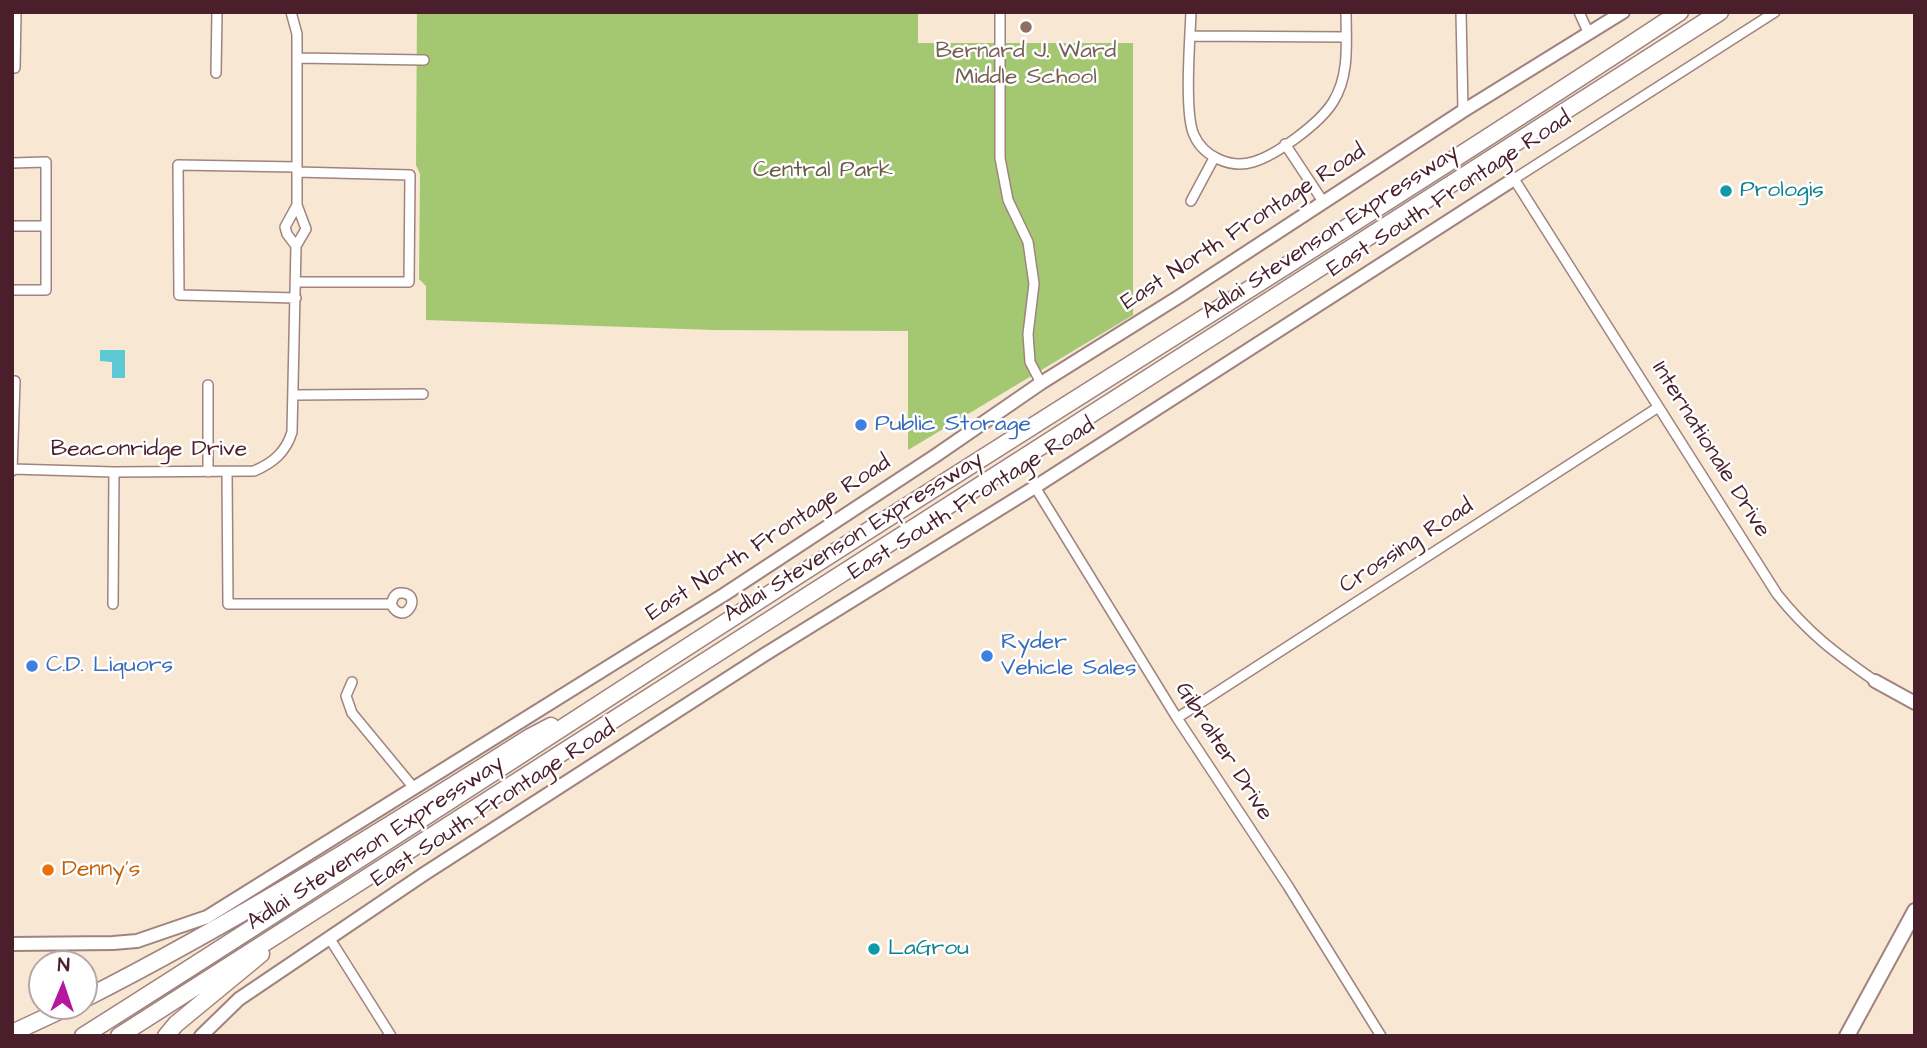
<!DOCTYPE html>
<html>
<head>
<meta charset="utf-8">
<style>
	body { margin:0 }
	#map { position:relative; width:1927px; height:1048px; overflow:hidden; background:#f7e7d3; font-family:"Architects Daughter",sans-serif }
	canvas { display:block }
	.frame { position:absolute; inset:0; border:14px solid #4a1f2b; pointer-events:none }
	.north { position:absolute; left:28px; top:950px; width:70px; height:70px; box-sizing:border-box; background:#fff; border:2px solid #b7a5aa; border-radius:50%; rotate:2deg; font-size:19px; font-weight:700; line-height:28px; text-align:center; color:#4a1f2b }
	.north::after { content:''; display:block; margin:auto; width:24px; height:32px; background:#b5179e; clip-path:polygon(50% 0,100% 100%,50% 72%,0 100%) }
</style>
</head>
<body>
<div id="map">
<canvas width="1927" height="1048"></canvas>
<div class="frame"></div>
<div class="north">N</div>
</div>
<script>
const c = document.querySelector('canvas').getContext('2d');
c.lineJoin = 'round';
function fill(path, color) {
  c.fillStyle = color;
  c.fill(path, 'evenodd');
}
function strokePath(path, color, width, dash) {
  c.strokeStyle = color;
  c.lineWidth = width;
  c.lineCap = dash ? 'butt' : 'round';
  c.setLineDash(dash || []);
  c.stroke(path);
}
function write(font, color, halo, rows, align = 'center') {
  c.font = font + ' "Architects Daughter",sans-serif';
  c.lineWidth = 5;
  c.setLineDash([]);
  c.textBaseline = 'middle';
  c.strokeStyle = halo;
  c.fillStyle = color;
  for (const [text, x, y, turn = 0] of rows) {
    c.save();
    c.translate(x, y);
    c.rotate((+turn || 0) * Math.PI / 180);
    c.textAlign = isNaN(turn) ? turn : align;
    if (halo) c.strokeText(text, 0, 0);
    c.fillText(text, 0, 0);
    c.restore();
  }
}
fill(new Path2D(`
	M417,12H918V43H1133V315L908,450V331L713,330L426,320V286L419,279L420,174L416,165Z`), '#a4c871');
fill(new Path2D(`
	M100,350H125V378H112V362L100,361Z`), '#5dc9d4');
const street = new Path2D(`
	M1000,12V158L1008,200L1028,242L1034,284L1028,334L1030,362L1041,383
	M1191,12C1190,39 1184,114 1194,135C1203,156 1230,169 1253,162C1277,155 1320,123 1333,102C1350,75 1346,42 1346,12
	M1461,12L1463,111
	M1579,12L1589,34
	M1775,12L1514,179L1777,594C1808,633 1835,653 1875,681
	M1190,36L1346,37
	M297,58L424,60
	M15,68L16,12
	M216,73L217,12
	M1285,144L1324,203
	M12,163L46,162V290H12
	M1191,201L1214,158
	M12,226H46
	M296,246L287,234L285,227L297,205
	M296,282H409L410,175L297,172
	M296,298L179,295L178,165L297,167
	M294,395L423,394
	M12,469L114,472L254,471C273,463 286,452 292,432L296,246L306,229L297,205V34L291,12
	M12,471L15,381
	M208,472V385
	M227,472L228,604H391C404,629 424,594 402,593C395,592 393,598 391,604
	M1035,487L1177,718L1288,886L1381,1036
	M113,604L114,472
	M352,682L346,696L352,713L414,788
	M1177,718L1657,408
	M330,939L391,1036`);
const secondary = new Path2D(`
	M1875,681L1915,703
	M12,944L113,943L137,941L207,917L725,594L935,456L1041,383L1180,296L1463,111L1623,12
	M201,1036L239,999L424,874L764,655L1035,487L1514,179`);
const primary = new Path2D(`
	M1847,1036L1915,911`);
const highway = new Path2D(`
	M84,999C238,921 384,829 530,737L551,726
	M12,1033L70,1006
	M83,1036C303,897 521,754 740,613C1052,411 1370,217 1680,12
	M119,1036L1720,12
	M166,1036L176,1024L261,954`);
strokePath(street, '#a0837f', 12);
strokePath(secondary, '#a0837f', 16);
strokePath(primary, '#a0837f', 18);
strokePath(highway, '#a0837f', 19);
strokePath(street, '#fff', 9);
strokePath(secondary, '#fff', 12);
strokePath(primary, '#fff', 14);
strokePath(highway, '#fff', 16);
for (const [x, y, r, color] of [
	[1026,27,7,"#8d6e63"],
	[1726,191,7,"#0f9aa8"],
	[861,425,7,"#3f7fe0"],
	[987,656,7,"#3f7fe0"],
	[32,666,7,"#3f7fe0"],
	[48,870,7,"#e8710a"],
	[874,949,7,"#0f9aa8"]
]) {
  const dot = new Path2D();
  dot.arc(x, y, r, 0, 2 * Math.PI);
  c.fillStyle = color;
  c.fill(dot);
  strokePath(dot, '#fff', 2.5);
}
write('23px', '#785e54', '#fff', [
	["Bernard J. Ward",1026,52],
	["Middle School",1026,78]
]);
write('23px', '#6a5a44', '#fff', [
	["Central Park",823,171]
]);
write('23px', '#0d838f', '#fff', [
	["Prologis",1740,191],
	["LaGrou",888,949]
], 'left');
write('23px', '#4a1f2b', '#fff', [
	["East South Frontage Road",1450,195,-33],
	["East North Frontage Road",1244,228,-33],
	["Adlai Stevenson Expressway",1331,233,-33],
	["Beaconridge Drive",149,450],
	["Internationale Drive",1710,450,58],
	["East South Frontage Road",972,500,-32],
	["Adlai Stevenson Expressway",854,538,-32],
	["East North Frontage Road",769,539,-33],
	["Crossing Road",1407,547,-33],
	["Gibralter Drive",1223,752,57],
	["East South Frontage Road",494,805,-33],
	["Adlai Stevenson Expressway",376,844,-33]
]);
write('23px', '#366cbe', '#fff', [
	["Public Storage",875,425],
	["Ryder",1001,643],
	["Vehicle Sales",1001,669],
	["C.D. Liquors",46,666]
], 'left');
write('23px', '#c56008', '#fff', [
	["Denny's",62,870]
], 'left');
</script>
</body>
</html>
